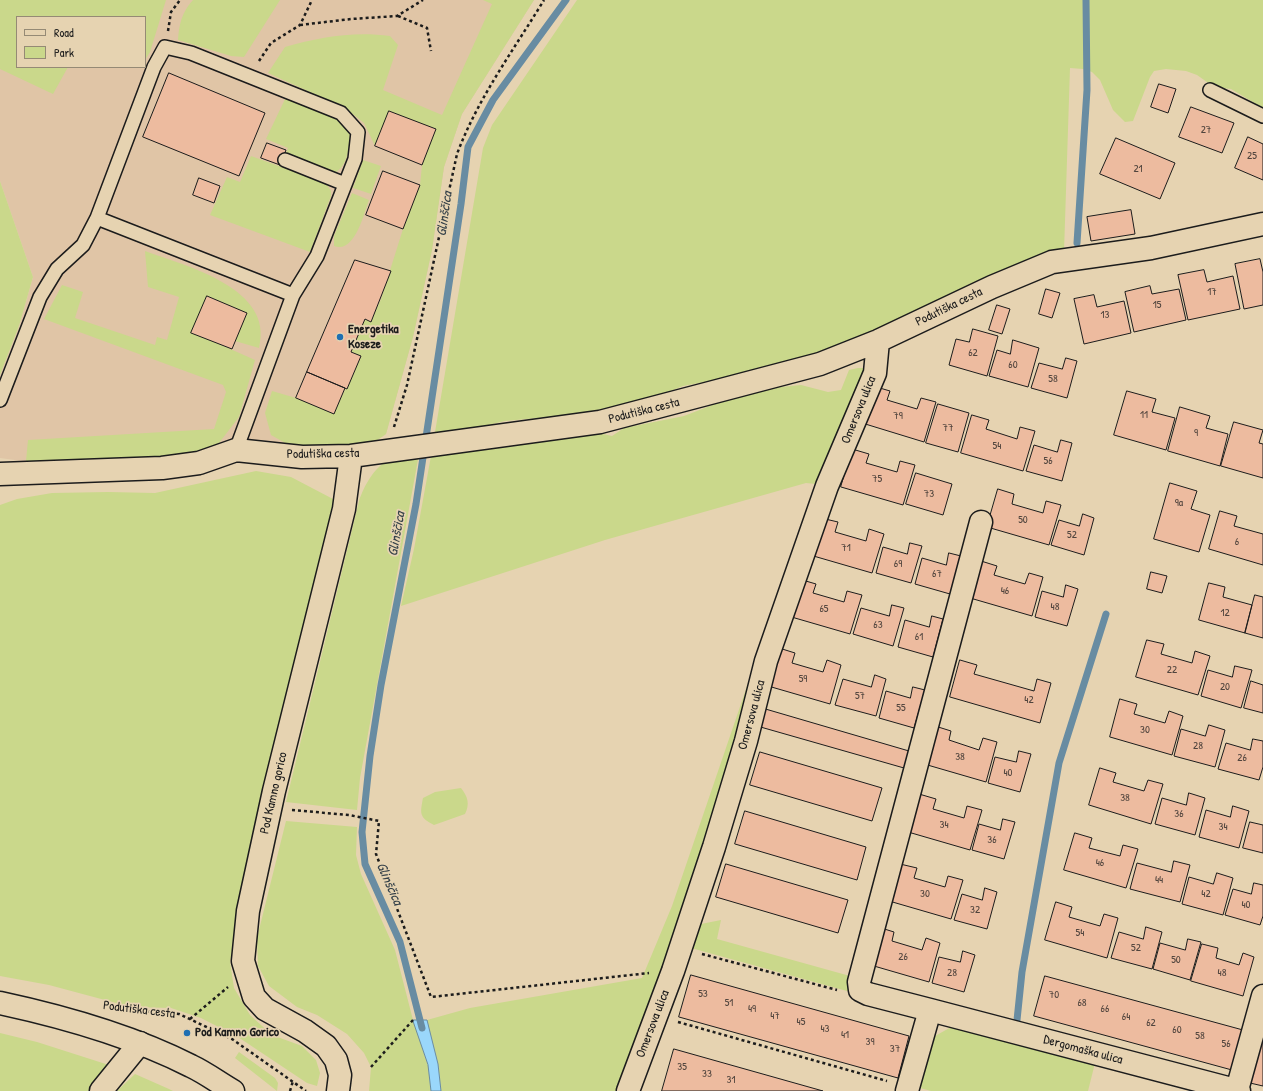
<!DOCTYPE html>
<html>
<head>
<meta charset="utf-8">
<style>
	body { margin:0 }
	#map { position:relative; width:1263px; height:1091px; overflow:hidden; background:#e6d3b1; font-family:"Patrick Hand",sans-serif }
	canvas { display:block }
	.legend { position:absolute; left:16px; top:16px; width:130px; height:52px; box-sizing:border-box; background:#e6d3b1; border:1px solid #958a75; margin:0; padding:5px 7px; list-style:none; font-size:12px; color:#1c1c1c }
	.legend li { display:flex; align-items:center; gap:8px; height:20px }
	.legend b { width:20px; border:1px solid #958a75 }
</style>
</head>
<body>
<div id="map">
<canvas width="1263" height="1091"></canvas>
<ul class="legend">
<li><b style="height:5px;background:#e6d3b1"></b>Road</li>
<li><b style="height:11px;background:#cad88b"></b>Park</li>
</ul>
</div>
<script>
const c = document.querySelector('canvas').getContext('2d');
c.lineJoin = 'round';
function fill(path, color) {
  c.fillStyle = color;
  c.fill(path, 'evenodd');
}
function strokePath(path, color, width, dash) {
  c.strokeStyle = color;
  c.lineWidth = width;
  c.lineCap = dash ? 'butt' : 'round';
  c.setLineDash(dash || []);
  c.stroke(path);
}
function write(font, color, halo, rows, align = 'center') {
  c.font = font + ' "Patrick Hand",sans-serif';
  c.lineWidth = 3.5;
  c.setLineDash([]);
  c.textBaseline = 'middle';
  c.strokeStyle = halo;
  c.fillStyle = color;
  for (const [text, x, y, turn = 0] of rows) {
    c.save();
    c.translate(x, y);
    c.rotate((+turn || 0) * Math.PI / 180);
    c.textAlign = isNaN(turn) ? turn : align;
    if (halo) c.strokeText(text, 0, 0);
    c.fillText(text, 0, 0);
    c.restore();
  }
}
fill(new Path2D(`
	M0,0H534L462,114L444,167L432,250L413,337L386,434L376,441L313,449L287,444L234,443L207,449L37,463L0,458V375L19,326L33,277L0,181ZM17,17H145V67H17Z`), '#e0c5a6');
fill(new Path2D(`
	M0,0H166L150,52L145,60V17H17V67H68L53,94L0,69Z
	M193,0H280L244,57L231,56L178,40C179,24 182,12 193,0Z
	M483,0H534L462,114L444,167L432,250L413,337L386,434L376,441L313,449L287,444L271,435L265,413L272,391L296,398L334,413L361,356L351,352L365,319L371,321L381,299L403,229L420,185L422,165L436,129L389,111L375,146L364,123L345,108L268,73L285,47C320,37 354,31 390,36L398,45L383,90L442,115L492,4Z
	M577,0H1263V108L1231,89L1214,87L1197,75L1186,71L1166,69L1154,71L1150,77L1133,121L1125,122L1113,110L1100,80L1092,72L1083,69L1070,68L1064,252L883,330L808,358L769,365L715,380L683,386L644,402L571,415L505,421L434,438L483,148L492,125Z
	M286,97C305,104 350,116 351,140C351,144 349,149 348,152C346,162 341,170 333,174L285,155L288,148L266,139Z
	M251,156L326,183L331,191V196L310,252L210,215L227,177L240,182Z
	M363,160L381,166L371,194L353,188Z
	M0,181L33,277L19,326L0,375Z
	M352,193L369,200C364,213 355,254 334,246V236Z
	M145,251C186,266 275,288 259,348L235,341L247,313L207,296L192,332L255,360L239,417L219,443L207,449L181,458L37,463L26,461L28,440L214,429L226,392L223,385L44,319L62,285L83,292L75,318L155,345L157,337L167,340L179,297L148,287Z
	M858,368H866L673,939L618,1091H441L438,1064L427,1020L470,1008L642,978L672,906L816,484L806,483L605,540L401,606L414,549L431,456L517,446L535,437L590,431L612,436L624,428L684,416L728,399L781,387L801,385L828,392L841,390L849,370Z
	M419,454L360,778L357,810L286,802L359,501C364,486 375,465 391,459C399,456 410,456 419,454Z
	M256,471L291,477L333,499L332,524L243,890L230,962L234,988L250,1015L272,1035L302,1046L316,1060L320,1073L317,1086L307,1083L238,1037L201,1018L171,1008L131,1007L49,985L0,976V505L17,499L52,493L108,492L155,493Z
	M461,788C468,797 470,804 465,814L434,825C419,817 420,814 423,798L435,792Z
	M286,821L357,827L356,855L361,874L395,950L413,1020L428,1065L431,1091H369L371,1067L364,1053L347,1034L317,1015L297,1007L269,986L258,966L257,938Z
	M721,920L717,939L850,976L853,986L847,991L691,948L697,930L701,924Z
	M960,1022L1096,1059L1088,1091H931L920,1088L917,1079L928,1040Z
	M0,1033L37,1042L112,1066L88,1091H0Z
	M239,1052L275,1078L278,1083L277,1091L235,1058Z
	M135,1074L169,1089L173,1091H117Z`), '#cad88b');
const water = new Path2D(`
	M413,1020H427L438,1064L441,1091H431L428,1065Z`);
fill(water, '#9ad7fb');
strokePath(water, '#688ca2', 1);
strokePath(new Path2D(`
	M1077,243L1087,90L1086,0
	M1017,1020L1022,972L1059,763L1106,614
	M422,1028L400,942L365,864L362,832L370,756L381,685L416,504L461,204L468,147L493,100L566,0`), '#688ca2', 7);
const building = new Path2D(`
	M169,73L265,113L239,176L143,137Z
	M1159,84L1176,89L1168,113L1151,107Z
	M1191,107L1234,123L1222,153L1179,137Z
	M389,111L436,129L422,165L375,146Z
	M1248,137L1263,144V180L1235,168Z
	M1116,138L1175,163L1160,199L1100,174Z
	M267,143L286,150L280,165L261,158Z
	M383,171L420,185L403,229L366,215Z
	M199,178L220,186L214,203L193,195Z
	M1131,210L1135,234L1091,241L1087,217Z
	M1260,259L1263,272V305L1244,309L1235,264Z
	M355,260L391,271L371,322L365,319L351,352L361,356L347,389L307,372Z
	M1204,270L1207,282L1233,276L1240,309L1188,320L1178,275Z
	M1150,286L1152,294L1179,289L1186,320L1134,332L1125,292Z
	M1046,289L1060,293L1052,318L1039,314Z
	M1094,295L1097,307L1124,301L1131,333L1084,344L1074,299Z
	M207,296L247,313L232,349L191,333Z
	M997,305L1010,309L1002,334L989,330Z
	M973,329L998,336L987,376L949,365L956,339L969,342Z
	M1013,340L1039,348L1028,387L989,376L997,350L1010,354Z
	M1066,358L1077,361L1067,398L1031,388L1039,363L1062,369Z
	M307,372L345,388L334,414L296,398Z
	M873,386L890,391L887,400L917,409L921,398L936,402L924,442L862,423Z
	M1127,391L1156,399L1152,412L1175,418L1166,450L1114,435Z
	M938,404L969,413L958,452L926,443Z
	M1180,407L1210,416L1206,428L1228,434L1220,466L1168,451Z
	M972,415L989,420L986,429L1017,439L1020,427L1035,431L1023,471L961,453Z
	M1234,422L1263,430L1259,443L1263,444V478L1221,466Z
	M1061,440L1072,443L1062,481L1026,471L1034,445L1057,452Z
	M852,449L869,454L866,463L897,472L900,461L915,465L903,505L841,487Z
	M916,473L952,484L943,515L906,504Z
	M1170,483L1197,491L1191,509L1210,515L1199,552L1154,539Z
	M998,489L1014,494L1012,504L1043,513L1046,501L1061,505L1049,545L987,527Z
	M1220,511L1237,516L1234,526L1263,534V565L1209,549Z
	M1083,514L1094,518L1084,555L1051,545L1059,520L1079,526Z
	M821,518L838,522L835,532L866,541L869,529L884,534L872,573L810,555Z
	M910,543L922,546L911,583L876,573L883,547L907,554Z
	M949,553L961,556L950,594L915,584L922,558L946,565Z
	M981,561L997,566L994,575L1025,584L1029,573L1043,577L1032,616L970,598Z
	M1151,572L1167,576L1162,593L1147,589Z
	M799,579L816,584L813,593L844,602L847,591L862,595L850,634L788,616Z
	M1209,583L1225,587L1223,597L1252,605L1245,633L1199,620Z
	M1066,585L1078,589L1067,626L1035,617L1042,591L1063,597Z
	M1255,595L1263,597V638L1245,633Z
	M892,605L904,608L893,646L853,634L861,608L889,616Z
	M932,616L943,619L933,657L898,647L905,620L929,627Z
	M1147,640L1164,644L1161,654L1192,663L1195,651L1210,656L1198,695L1136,677Z
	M779,648L795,653L792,663L823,672L827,660L841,665L830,704L768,686Z
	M960,660L977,665L974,674L1034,691L1037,679L1051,683L1040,723L950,697Z
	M1235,666L1252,670L1241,708L1201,696L1208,670L1232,677Z
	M875,675L886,679L876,716L835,705L843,679L871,687Z
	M1251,681L1263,685V713L1244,708Z
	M913,687L925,690L914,728L879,718L886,691L910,698Z
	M1120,699L1137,704L1134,714L1165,723L1169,711L1183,716L1172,755L1110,737Z
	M762,708L909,751L904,768L757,726Z
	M1209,725L1225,730L1215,767L1174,756L1181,729L1205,736Z
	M935,726L951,731L949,740L979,750L983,738L997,742L986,782L924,764Z
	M1253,739L1263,741V767L1259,780L1218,769L1226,743L1250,750Z
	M1019,751L1031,754L1020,792L988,783L995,757L1016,762Z
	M760,752L882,788L872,821L750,785Z
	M1100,768L1116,773L1113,782L1144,791L1148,780L1163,784L1151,824L1089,805Z
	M1189,793L1205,798L1195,835L1155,824L1162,798L1186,805Z
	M919,794L936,799L933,809L964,818L967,806L982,810L970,850L908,832Z
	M1233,806L1249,811L1239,848L1199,837L1206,810L1230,817Z
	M745,811L866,847L857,880L735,844Z
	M1003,819L1015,822L1004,859L972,850L979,824L1000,830Z
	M1250,822L1263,825V853L1243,848Z
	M1075,833L1092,838L1089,848L1120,856L1123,845L1138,849L1126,888L1064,870Z
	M1174,861L1190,865L1180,902L1130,889L1137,863L1171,872Z
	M726,864L848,900L838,933L716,897Z
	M900,864L917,868L914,878L945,887L948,876L963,880L951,919L889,901Z
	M1217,873L1233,878L1223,915L1182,904L1189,877L1213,884Z
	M1254,883L1263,885V916L1260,925L1225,915L1233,889L1251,894Z
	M985,888L997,892L987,929L954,920L962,894L982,900Z
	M1056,902L1072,907L1069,917L1100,926L1104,914L1118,918L1107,958L1045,940Z
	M878,927L894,932L892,941L922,950L926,938L940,943L929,982L867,964Z
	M1146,927L1162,932L1152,969L1111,958L1119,932L1143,939Z
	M1188,939L1201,942L1190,980L1153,969L1160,943L1185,950Z
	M1202,944L1218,948L1216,958L1239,965L1243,953L1254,957L1243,996L1191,981Z
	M963,951L975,955L964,992L932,983L939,957L960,962Z
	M691,975L909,1036L898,1078L679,1017Z
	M1045,976L1243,1030L1232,1070L1034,1016Z
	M1263,1037V1086L1250,1083Z
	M674,1049L823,1091H662Z`);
fill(building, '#edbb9f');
strokePath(building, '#1c1c1c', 1);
const lane = new Path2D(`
	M1210,90L1263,116
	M285,160L345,184
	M97,218L293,295
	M0,400L40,297L57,269L83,245L97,218L154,67L165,47L191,53L341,113L358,132L355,159L317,256L293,295L236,450`);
const street = new Path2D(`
	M0,474L162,468L199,463L236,450L302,457L351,456L600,422L820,364L878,341L992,287L1052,262L1151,248L1263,224
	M930,1010L1239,1091
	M1237,1090L1263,996
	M101,1091L140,1043
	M338,1091L340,1075L336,1060L326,1046L305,1031L265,1009L254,997L243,961L248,911L274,791L344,509L351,456
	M628,1091L673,971L714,847L746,741L766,661L827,486L875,373L878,341
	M907,1091L930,1010L868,994L860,990L859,982L981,522`);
const secondary = new Path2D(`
	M0,1003C65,1017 132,1036 191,1066C206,1073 219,1083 233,1091`);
strokePath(lane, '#1c1c1c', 16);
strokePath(street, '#1c1c1c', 25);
strokePath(secondary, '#1c1c1c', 25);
strokePath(new Path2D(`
	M398,16L427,28L431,51
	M300,25L351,19L397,16L423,0
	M168,31L171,12L180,0
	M259,61L271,43L300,25L312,0
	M394,427L407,385L457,154C478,98 513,51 544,0
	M292,810L349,815L379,821L376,854L431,997L649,973
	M702,954L837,990
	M117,1009L179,1014L232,1039L306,1091
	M190,1019L228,987
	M678,1022L887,1081
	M371,1067L413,1020
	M290,1091L293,1081`), '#1c1c1c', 2.5, [3, 3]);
strokePath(lane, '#e6d3b1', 13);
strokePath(street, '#e6d3b1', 22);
strokePath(secondary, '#e6d3b1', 22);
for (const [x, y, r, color] of [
	[340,337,4,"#1f6fb2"],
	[187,1033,4,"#1f6fb2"]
]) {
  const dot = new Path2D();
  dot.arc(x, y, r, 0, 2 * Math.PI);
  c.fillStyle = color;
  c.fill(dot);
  strokePath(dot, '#e6d3b1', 1.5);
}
write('11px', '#50443d', null, [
	["27",1206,130],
	["25",1252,156],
	["21",1138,169],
	["17",1212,292],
	["15",1157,305],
	["13",1105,315],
	["62",973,353],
	["60",1013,365],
	["58",1053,379],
	["11",1144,415],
	["79",898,416],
	["77",948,428],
	["9",1196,433],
	["54",997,446],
	["56",1048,461],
	["75",877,479],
	["73",929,494],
	["9a",1179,503],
	["50",1023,520],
	["52",1072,535],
	["6",1237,542],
	["71",846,548],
	["69",898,564],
	["67",937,574],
	["46",1005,591],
	["48",1055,607],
	["65",824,609],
	["12",1225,613],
	["63",878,625],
	["61",919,637],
	["22",1172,670],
	["59",803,679],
	["20",1225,687],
	["57",860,696],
	["42",1029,700],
	["55",901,708],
	["30",1145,730],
	["28",1198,746],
	["38",960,757],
	["26",1242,758],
	["40",1008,773],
	["38",1125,798],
	["36",1179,814],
	["34",944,825],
	["34",1223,827],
	["36",992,840],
	["46",1100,863],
	["44",1159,880],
	["30",925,894],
	["42",1206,894],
	["40",1246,905],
	["32",975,910],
	["54",1080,933],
	["52",1136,948],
	["26",903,957],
	["50",1176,960],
	["28",952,973],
	["48",1222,973],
	["53",703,994],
	["70",1054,995],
	["51",729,1003],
	["68",1082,1003],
	["49",752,1009],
	["66",1105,1009],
	["47",775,1016],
	["64",1126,1017],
	["45",801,1022],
	["62",1151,1023],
	["43",825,1029],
	["60",1177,1030],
	["41",845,1035],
	["58",1200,1036],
	["39",870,1042],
	["56",1226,1044],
	["37",895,1049],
	["35",682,1067],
	["33",707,1074],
	["31",731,1080]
]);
write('13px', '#1c1c1c', '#e6d3b1', [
	["Podutiška cesta",949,307,-26],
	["Omersova ulica",859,410,-68],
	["Podutiška cesta",644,411,-14],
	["Podutiška cesta",323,454,-1],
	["Omersova ulica",752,715,-75],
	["Pod Kamno gorico",274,793,-77],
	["Podutiška cesta",139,1010,7],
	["Omersova ulica",653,1024,-69],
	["Dergomaška ulica",1083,1050,15]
]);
write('bold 13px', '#1c1c1c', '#e6d3b1', [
	["Energetika",348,330],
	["Koseze",348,345],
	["Pod Kamno Gorico",195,1033]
], 'left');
write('italic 14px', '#354149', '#e6d3b1', [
	["Glinščica",445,214,-82],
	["Glinščica",397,534,-80],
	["Glinščica",389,884,66]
]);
</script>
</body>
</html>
